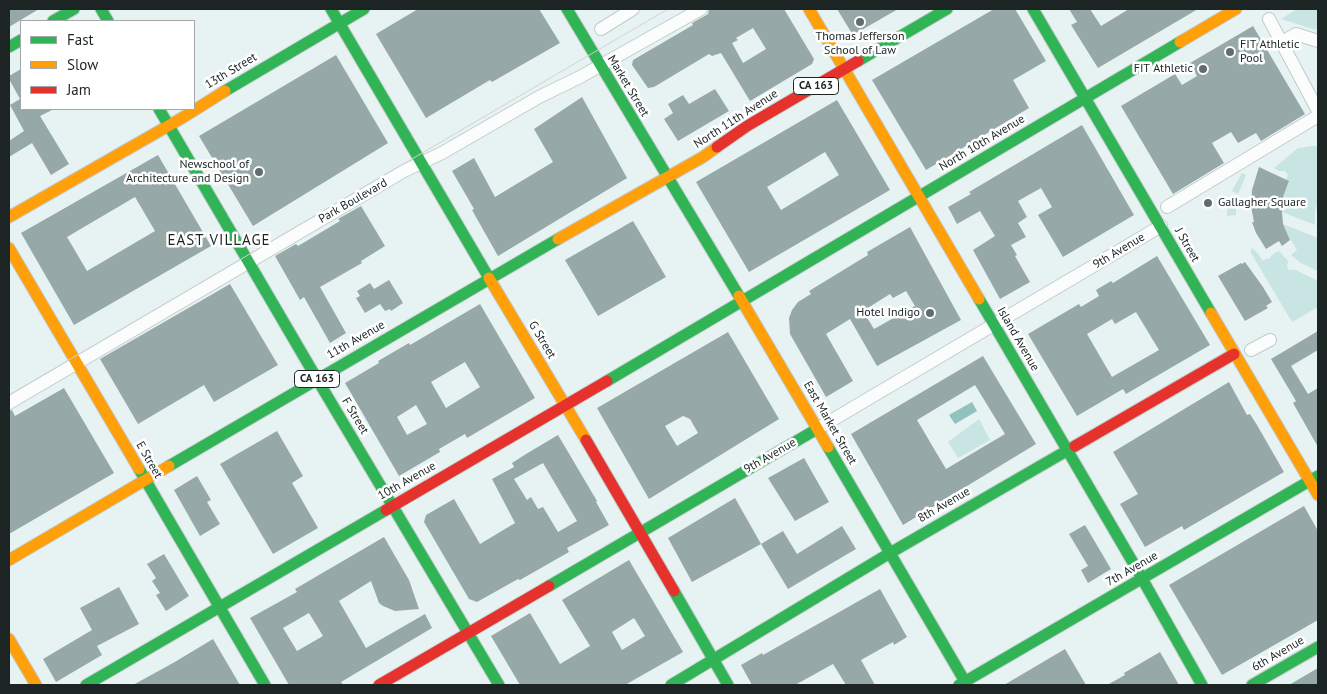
<!DOCTYPE html>
<html>
<head>
<meta charset="utf-8">
<style>
	body { margin:0 }
	#map { position:relative; width:1327px; height:694px; overflow:hidden; background:#e7f3f3; font-family:"PT Sans",sans-serif }
	canvas { display:block }
	.frame { position:absolute; inset:0; border:10px solid #1c2424; pointer-events:none }
	.legend { position:absolute; left:20px; top:20px; width:175px; height:90px; box-sizing:border-box; background:#fff; border:1px solid #a4a7a7; margin:0; padding:6px 9px; list-style:none; font-size:15px; color:#1c2424 }
	.legend li { display:flex; align-items:center; gap:10px; height:25px }
	.legend b { width:25px; border:1px solid #a4a7a7 }
</style>
</head>
<body>
<div id="map">
<canvas width="1327" height="694"></canvas>
<div class="frame"></div>
<ul class="legend">
<li><b style="height:6px;background:#30b455"></b>Fast</li>
<li><b style="height:6px;background:#ff9f0a"></b>Slow</li>
<li><b style="height:6px;background:#e5322d"></b>Jam</li>
</ul>
</div>
<script>
const c = document.querySelector('canvas').getContext('2d');
c.lineJoin = 'round';
function fill(path, color) {
  c.fillStyle = color;
  c.fill(path, 'evenodd');
}
function strokePath(path, color, width, dash) {
  c.strokeStyle = color;
  c.lineWidth = width;
  c.lineCap = dash ? 'butt' : 'round';
  c.setLineDash(dash || []);
  c.stroke(path);
}
function write(font, color, halo, rows, align = 'center') {
  c.font = font + ' "PT Sans",sans-serif';
  c.lineWidth = 5;
  c.setLineDash([]);
  c.textBaseline = 'middle';
  c.strokeStyle = halo;
  c.fillStyle = color;
  for (const [text, x, y, turn = 0] of rows) {
    c.save();
    c.translate(x, y);
    c.rotate((+turn || 0) * Math.PI / 180);
    c.textAlign = isNaN(turn) ? turn : align;
    if (halo) c.strokeText(text, 0, 0);
    c.fillText(text, 0, 0);
    c.restore();
  }
}
fill(new Path2D(`
	M1297,9H1318V23L1316,30L1281,19Z
	M1312,146H1318V202L1315,211V225L1282,212L1283,197L1289,182L1286,180L1288,175L1285,171H1279L1274,168L1298,148Z
	M1242,173L1246,175L1238,194L1232,191Z
	M1228,202L1236,206V215L1227,216Z
	M1283,224L1318,238V271L1301,263L1291,255L1297,250L1287,234Z
	M1251,248L1256,251L1263,261L1266,259H1269L1273,254L1279,251L1288,261L1287,267L1289,270H1296L1318,281V307L1292,322L1251,253Z
	M979,419L990,440L958,458L948,442Z`), '#c8e5e3');
fill(new Path2D(`
	M972,402L977,411L955,424L949,415Z`), '#92c1be');
fill(new Path2D(`
	M9,9H39L9,27Z
	M418,9H539L560,43L492,82L490,80L426,118L376,34Z
	M709,9H784L814,59L812,64L750,101L721,53L712,56L709,54L654,87L648,88L632,65L633,60L693,25L692,23L708,14ZM753,28L766,49L743,63L732,43L738,40L736,38Z
	M837,9H898L853,35Z
	M994,9H1015L1046,61L1013,80L1029,108L926,170L872,80Z
	M1069,9H1090L1101,26L1129,9H1198L1098,68L1071,25L1077,22Z
	M1253,26L1305,114L1261,141L1256,133L1238,143L1231,132L1212,143L1224,163L1173,194L1121,106L1175,74L1182,85L1197,76L1190,63Z
	M336,55L388,143L253,226L199,136Z
	M21,69V109H54L40,116L69,164L51,175L32,143L9,157V141L24,131L10,105L20,99L9,79V76Z
	M715,89L729,111L678,141L664,119L673,113L668,104L683,95L689,104Z
	M582,97L627,178L498,256L472,210L474,209L452,171L474,158L495,197L553,162L534,129Z
	M837,100L890,190L749,272L696,182ZM825,152L839,175L781,210L767,187Z
	M1082,125L1134,215L1063,257L1038,215L1052,207L1041,188L1018,201L1027,217L1018,223L1026,237L1011,245L1017,255L1015,256L1030,282L1000,299L973,250L995,236L980,211L957,224L948,207L971,194L969,192Z
	M158,155L211,246L74,325L21,233ZM135,197L155,231L87,271L67,237Z
	M1259,167L1289,181L1283,197L1282,212L1283,224L1290,240L1282,246L1279,241L1266,249L1256,233L1252,222H1254L1251,206L1252,190Z
	M361,206L385,246L361,261L362,263L320,287L346,333L330,343L304,297L300,300L275,256L296,244L298,246L340,221L338,219Z
	M633,221L666,277L598,316L565,260Z
	M910,227L961,320L877,366L850,319L826,334L853,381L826,397L790,334L789,318L792,310L798,302L811,294L809,291L868,255L867,252ZM906,291L915,306L874,329L863,311L890,294L893,298Z
	M1157,256L1210,345L1126,394L1123,389L1077,416L1028,334L1079,304L1081,307L1099,296L1096,290L1111,281L1113,283ZM1136,312L1159,350L1112,377L1087,334L1112,319L1115,324Z
	M1245,262L1263,287L1272,302L1266,306L1268,308L1245,321L1218,276L1241,263L1242,264Z
	M389,280L403,303L391,311L390,309L385,311L380,304L365,313L356,298L360,296L357,291L370,283L374,289Z
	M230,284L278,365L214,402L204,385L138,424L100,359Z
	M480,304L535,398L467,438L465,434L439,449L440,452L399,476L345,383L379,363L378,361L409,343L410,345ZM465,362L480,387L446,408L431,382ZM416,405L427,424L407,435L397,417Z
	M1318,331V350L1291,366L1308,394L1318,388V447L1293,403L1296,401L1271,359Z
	M728,332L779,419L649,499L597,408ZM683,416L690,419L698,433L677,446L665,426Z
	M983,356L1036,444L903,525L851,434ZM975,385L1005,434L946,469L917,420Z
	M1229,382L1247,415L1250,414L1257,425L1284,472L1184,530L1182,526L1145,547L1120,504L1138,494L1113,452Z
	M64,388L114,473L9,534V411L12,410L15,416Z
	M277,431L303,476L292,483L318,528L273,554L220,464Z
	M558,435L597,501L596,502L609,525L567,548L569,552L520,580L518,579L477,602L469,599L424,522L426,515L454,499L480,544L515,523L492,479L514,467L512,463L526,454ZM543,463L577,521L558,532L543,507L538,509L531,497L527,500L514,479Z
	M804,458L829,502L795,521L768,478Z
	M197,476L211,500L207,502L220,524L200,536L174,490Z
	M735,498L761,544L692,582L668,538Z
	M1304,506L1318,531V620L1222,675L1169,585Z
	M1085,525L1111,569L1088,583L1081,570L1088,566L1069,534Z
	M842,526L856,549L788,589L761,544L783,531L797,554Z
	M384,537L409,580L419,609L395,611L383,606L379,603L371,581L339,601L366,648L425,614L432,628L341,682L343,685H289L250,618L297,592L295,589ZM309,613L323,636L297,651L283,628Z
	M164,554L189,596L166,611L156,595L160,593L152,581L156,578L147,564Z
	M629,560L683,652L625,685H520L491,636L530,613L560,664L590,646L562,600ZM634,618L645,636L622,650L612,632Z
	M119,587L139,624L97,646L102,655L56,682L43,659L92,630L80,608Z
	M880,589L907,637L894,645L893,642L861,660L875,685H846L833,664L795,685H752L741,665L762,653L763,655Z
	M213,639L240,685H133L173,663Z
	M1065,649L1086,685H1004Z
	M1160,652L1179,685H1107L1125,675L1124,673Z
	M1318,668V685H1289Z`), '#97a8a8');
const street = new Path2D(`
	M1269,19L1318,111
	M601,29L633,9
	M1282,42L1296,34L1318,41
	M1167,207L1318,116
	M1251,350L1270,340
	M9,403L404,171L442,153L539,97L580,77L701,9
	M817,429L1161,226`);
const fast = new Path2D(`
	M101,9L108,21
	M331,9L489,278
	M567,9L739,296
	M1033,9L1211,313
	M53,21L74,9
	M9,47L21,40
	M858,61L947,9
	M225,91L364,9
	M159,109L317,379
	M979,299L1135,566L1202,685
	M317,379L499,685
	M607,381L1180,42
	M828,447L967,685
	M169,466L558,239
	M139,469L265,685
	M549,586L817,429
	M674,591L728,685
	M86,685L386,510
	M671,685L890,553L1075,446
	M959,685L1318,476
	M1252,685L1318,647`);
const slow = new Path2D(`
	M809,9L979,299
	M1180,42L1236,9
	M9,217L182,118L225,91
	M558,239L703,157L717,147
	M9,248L139,469
	M489,278L586,440
	M739,296L828,447
	M1211,313L1318,495
	M9,560L169,466
	M9,639L36,685`);
const jam = new Path2D(`
	M717,147L747,126L858,61
	M586,440L674,591
	M1075,446L1234,354
	M386,510L607,381
	M379,685L549,586`);
strokePath(street, '#c2cbcb', 14);
strokePath(fast, '#c2cbcb', 13);
strokePath(slow, '#c2cbcb', 13);
strokePath(jam, '#c2cbcb', 13);
strokePath(street, '#fbfdfd', 12);
strokePath(fast, '#30b455', 11);
strokePath(slow, '#ff9f0a', 11);
strokePath(jam, '#e5322d', 11);
strokePath(new Path2D(`
	M9,395L668,9`), '#cfd3d3', 1);
for (const [x, y, r, color] of [
	[860,22,5,"#636c6c"],
	[1230,52,5,"#636c6c"],
	[1203,69,5,"#636c6c"],
	[259,172,5,"#636c6c"],
	[1208,203,5,"#636c6c"],
	[930,313,5,"#636c6c"]
]) {
  const dot = new Path2D();
  dot.arc(x, y, r, 0, 2 * Math.PI);
  c.fillStyle = color;
  c.fill(dot);
  strokePath(dot, '#fff', 2);
}
for (const [x, y, w] of [
	[816,86,45],
	[317,379,45]
]) {
  const box = new Path2D();
  box.roundRect(x - w / 2, y - 8.5, w, 17, 4);
  c.fillStyle = '#fff';
  c.fill(box);
  strokePath(box, '#1c2424', 1);
}
write('bold 11px', '#1c2424', null, [
	["CA 163",816,86],
	["CA 163",317,379]
]);
write('12px', '#1c2424', '#fff', [
	["Thomas Jefferson",860,37,"center"],
	["School of Law",860,51,"center"],
	["FIT Athletic",1240,45,"left"],
	["Pool",1240,59,"left"],
	["FIT Athletic",1193,69],
	["Newschool of",249,165],
	["Architecture and Design",249,179],
	["Gallagher Square",1218,203,"left"],
	["Hotel Indigo",920,313]
], 'right');
write('12px', '#1c2424', '#fff', [
	["13th Street",231,71,-31],
	["Market Street",628,86,59],
	["North 11th Avenue",736,119,-33],
	["North 10th Avenue",982,143,-31],
	["Park Boulevard",353,201,-30],
	["J Street",1187,245,60],
	["9th Avenue",1119,251,-31],
	["Island Avenue",1018,339,60],
	["11th Avenue",356,340,-30],
	["G Street",542,340,59],
	["F Street",355,416,59],
	["East Market Street",830,423,60],
	["9th Avenue",770,456,-30],
	["E Street",149,460,60],
	["10th Avenue",407,481,-30],
	["8th Avenue",944,505,-30],
	["7th Avenue",1132,569,-30],
	["6th Avenue",1278,654,-30]
]);
c.letterSpacing = '1px';
write('15px', '#1c2424', '#fff', [
	["EAST VILLAGE",219,241]
]);
c.letterSpacing = '0px';
</script>
</body>
</html>
